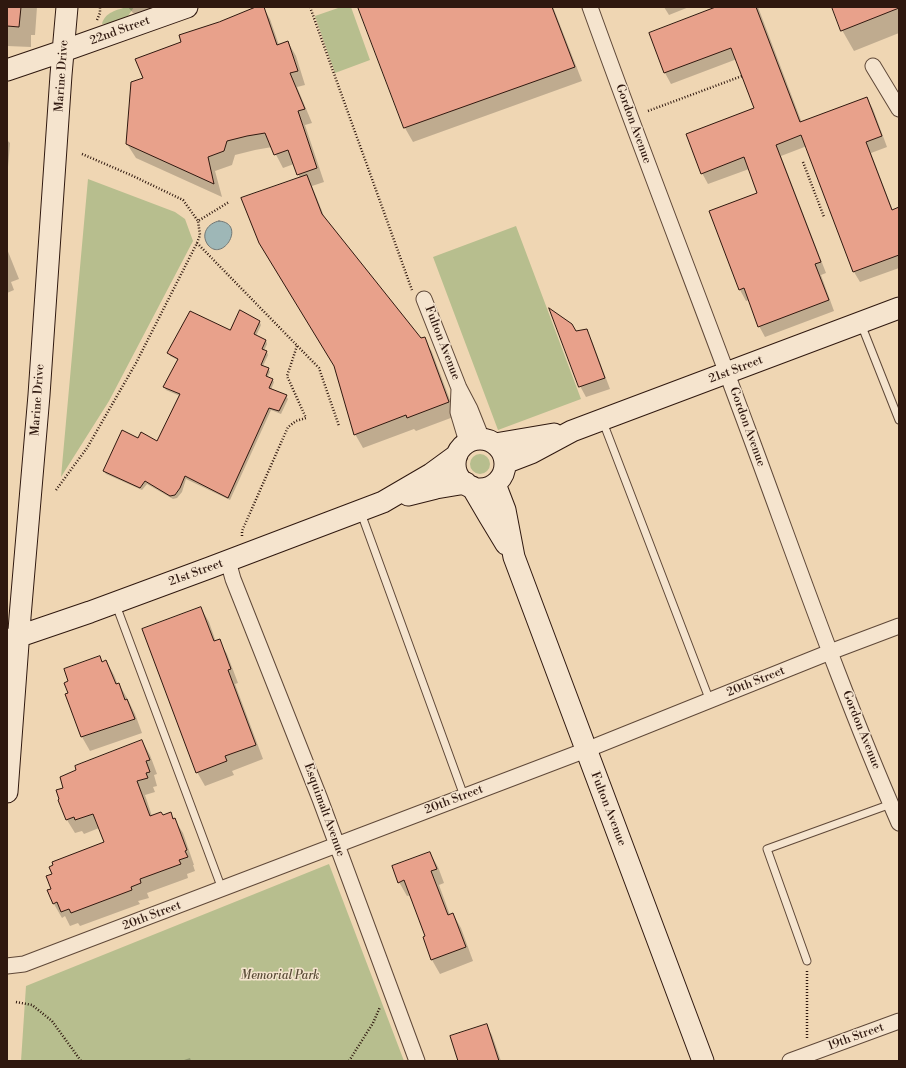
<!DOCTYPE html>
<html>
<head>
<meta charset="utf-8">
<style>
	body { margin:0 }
	#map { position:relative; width:906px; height:1068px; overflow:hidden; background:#efd6b3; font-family:"Libre Bodoni",serif }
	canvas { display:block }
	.frame { position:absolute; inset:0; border:8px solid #2f180f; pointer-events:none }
</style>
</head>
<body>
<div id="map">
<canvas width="906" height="1068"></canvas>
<div class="frame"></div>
</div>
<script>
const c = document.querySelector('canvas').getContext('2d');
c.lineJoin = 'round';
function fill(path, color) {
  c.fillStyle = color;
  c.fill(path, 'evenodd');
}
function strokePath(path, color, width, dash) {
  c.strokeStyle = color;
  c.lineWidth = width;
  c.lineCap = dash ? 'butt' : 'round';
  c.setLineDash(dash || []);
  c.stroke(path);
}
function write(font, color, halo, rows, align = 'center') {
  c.font = font + ' "Libre Bodoni",serif';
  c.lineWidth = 3;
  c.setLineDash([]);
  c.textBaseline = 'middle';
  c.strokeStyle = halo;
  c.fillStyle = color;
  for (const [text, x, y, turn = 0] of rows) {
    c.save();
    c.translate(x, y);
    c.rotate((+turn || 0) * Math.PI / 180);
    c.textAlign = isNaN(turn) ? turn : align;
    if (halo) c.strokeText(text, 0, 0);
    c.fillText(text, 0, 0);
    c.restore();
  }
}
fill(new Path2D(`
	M127,7H134L128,16C120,19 111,24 102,24C105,12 117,10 127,7Z
	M341,7H351L370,60L335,73L315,16Z
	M88,179L175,212L185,219L193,241L109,401L61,477Z
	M516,226L581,399L498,430L433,257Z
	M470 464a10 10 0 1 1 20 0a10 10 0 1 1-20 0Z
	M329,864L404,1061H21L26,986Z`), '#b7be8e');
const water = new Path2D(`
	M219,221C247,223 223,263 208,245C200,234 208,223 219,221Z`);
fill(water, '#9eb7b7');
strokePath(water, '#727774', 1);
fill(new Path2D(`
	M7,7H37L35,35H31V47L7,46Z
	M128,7H157L139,14L133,13Z
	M259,7H263L270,19L279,45L288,42L296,56L305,85L297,87L312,123L305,125L324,182L312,186L326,221L420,339L424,338L432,352L456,416L416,431L414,429L363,448L355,434L300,178L294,164L283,168L272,147L255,150L235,155L232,165L215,171L222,197L136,158L127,144L144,78L182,43L219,23Z
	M359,7H553L582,81L413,142L405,128Z
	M664,7H689L669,15Z
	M719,7H758L802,123L867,98L873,109L887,147L871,153L893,211L899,208V268L860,282L854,272L807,146L781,156L826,273L821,275L834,311L765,337L759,326L749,300L746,301L740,290L711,212L758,194L749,169L708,184L702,173L755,108L737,59L671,84L665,73L650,33Z
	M833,7H899V33L854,51L842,30Z
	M7,140L10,143L8,167H7Z
	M7,249L19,279L11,282L14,290L7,293Z
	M259,321L261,325L256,336L266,340L267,344L264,351L267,352L268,355L263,366L268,368L270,372L267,378L272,379L274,382L271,390L286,396L288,399L281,414L271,410L230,500L186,479L182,492L177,498L173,499L147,484L142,490L106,474L104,471L139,439L158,442L180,396L166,390L164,387L178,360L170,356L169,353Z
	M586,330L592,341L610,389L586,397L580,386L576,332Z
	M201,608L209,622L216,642L219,641L227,654L238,683L235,684L263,759L232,771L234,775L205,786L197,772Z
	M106,661L114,675L118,685L119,684L127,698L135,714L142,733L90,751L82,737L69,693L102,663Z
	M142,741L150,755L157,774L154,775L157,786L153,787L155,792L145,795L152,816H163L171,814L183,833L194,865H193L195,871L187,874L188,878L147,893L149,898L138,901L140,904L80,926L78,923L70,926L65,916L62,918L54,904L49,890L52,889L53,874L105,843L99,828L84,834L82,831L75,833L67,820L65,788Z
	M430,853L438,867L444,883L439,885L450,915L453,914L461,928L473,961L440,974L432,960L424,938L426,937L411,895L407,896L399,882Z
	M486,1025L492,1035L501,1061H460Z
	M190,1058L191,1061H181Z`), '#0003');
const building = new Path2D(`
	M7,7H21L19,27L7,26Z
	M256,7H264L277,45L288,41L298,71L290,73L305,109L298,111L317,168L297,175L288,150L274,155L265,133L247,136L227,141L224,151L208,157L214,184L126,144L131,82L143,78L135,59L181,42L179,35L219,22Z
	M358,7H552L575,67L404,128Z
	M716,7H756L800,122L867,97L882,136L866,142L892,210L899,207V255L853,272L801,135L776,145L821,262L815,264L829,300L758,327L744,288L739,290L709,211L757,193L744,157L701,174L686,134L754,108L731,48L664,73L649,33Z
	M832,7H899V8L841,31Z
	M307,175L322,214L421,338L425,337L449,402L407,418L406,415L354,435L334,366L259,243L241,198Z
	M549,308L572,324L576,331L587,329L605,378L579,387Z
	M240,310L260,321L254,334L266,340L262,349L267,351L261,365L269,368L266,376L273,379L269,388L287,395L279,411L269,408L228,498L185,476L180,488L175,495L170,496L145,481L140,488L103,471L122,430L138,438L141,432L157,441L180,394L163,387L178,359L167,353L190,311L230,330Z
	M201,607L214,641L220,639L231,669L228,670L256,745L225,756L227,761L196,773L142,629Z
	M100,656L102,662L106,660L116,684L119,683L125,700L127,699L135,719L81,737L65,694L68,693L64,683L68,681L64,669Z
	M142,740L150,760L146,761L150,772L146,773L148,778L137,781L150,816L161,812L163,815L171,812L173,819L175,818L187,850L185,851L188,857L179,860L181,864L140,879L141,883L131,887L132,890L71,913L69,909L61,912L57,902L53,904L47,890L51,889L46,876L52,874L49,867L53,865L52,862L104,842L93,814L75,820L74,817L66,820L58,800L59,799L56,790L63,788L60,777L76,770L75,766Z
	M430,852L437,869L431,871L448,915L453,913L466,947L431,960L423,937L425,936L404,880L398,883L392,866Z
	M487,1024L499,1061H458L450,1036Z`);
fill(building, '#e8a18b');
strokePath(building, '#2f180f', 1);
const lane = new Path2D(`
	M861,324L899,420
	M603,422L710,701
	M361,513L464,796
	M116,605L222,889
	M807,961L767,849L891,804`);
const street = new Path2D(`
	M590,7C641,149 696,289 748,430C797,562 843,695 899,823
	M873,66L899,109
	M424,299L459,388L470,409L482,439
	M459,389L458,412L467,442
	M228,561L233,579L320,799L417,1061
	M7,966L24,964L586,750L830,652L899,626
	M790,1061L899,1021`);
const secondary = new Path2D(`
	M7,70L63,51L187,7
	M455 464a25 25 0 1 1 50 0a25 25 0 1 1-50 0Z
	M495,444L554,434
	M505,463L531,453L572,431L899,308
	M495,484L505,510L514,557L703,1061
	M472,487L489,516L506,544
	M408,495L436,488L466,483
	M8,640L90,612L209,568L383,502L431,474L457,455
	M7,792L20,617L39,395L61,75L67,7`);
strokePath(lane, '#5f4838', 9);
strokePath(street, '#5f4838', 17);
strokePath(secondary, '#2f180f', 23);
strokePath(new Path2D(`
	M310,7L412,290
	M97,20L100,13V7
	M648,111L742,76
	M82,154L133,176L183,200L198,221L229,202
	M803,162L824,217
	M197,243L319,368L339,426
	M56,490L87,448L136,363L197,243L200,235L198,221
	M242,536V531L288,427L296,421L306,418L287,376L297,346
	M807,971V1038
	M16,1002L32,1005L52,1021L81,1061
	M349,1061L373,1023L380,1007`), '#2f180f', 2.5, [1, 2]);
strokePath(lane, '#f5e4ce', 7);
strokePath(street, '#f5e4ce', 15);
strokePath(secondary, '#f5e4ce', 21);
write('12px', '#2f180f', '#f5e4ce', [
	["22nd Street",120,31,-20],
	["Marine Drive",62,76,-86],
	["Gordon Avenue",633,124,70],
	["Fulton Avenue",442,343,69],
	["21st Street",736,370,-21],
	["Marine Drive",38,400,-86],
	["Gordon Avenue",747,427,70],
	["21st Street",196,573,-20],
	["20th Street",756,682,-22],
	["Gordon Avenue",861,730,68],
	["20th Street",454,800,-21],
	["Fulton Avenue",608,809,69],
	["Esquimalt Avenue",324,810,70],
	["20th Street",152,916,-21],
	["19th Street",856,1037,-20]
]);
write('italic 12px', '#584a35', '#f5e4ce', [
	["Memorial Park",280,976]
]);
</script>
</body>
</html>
